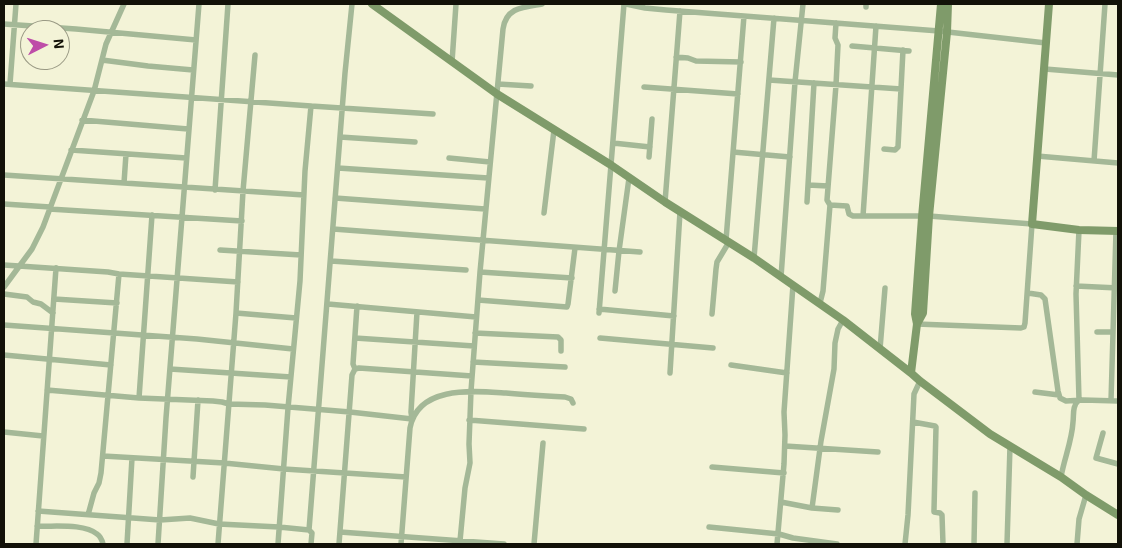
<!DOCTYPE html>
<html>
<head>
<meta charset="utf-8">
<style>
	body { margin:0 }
	#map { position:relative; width:1122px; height:548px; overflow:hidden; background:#f3f3d7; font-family:"Exo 2",sans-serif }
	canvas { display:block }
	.frame { position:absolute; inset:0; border:5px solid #121108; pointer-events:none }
	.north { position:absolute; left:20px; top:20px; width:50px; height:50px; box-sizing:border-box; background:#f3f3d7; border:1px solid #999984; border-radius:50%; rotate:85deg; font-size:14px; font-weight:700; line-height:20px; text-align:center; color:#121108 }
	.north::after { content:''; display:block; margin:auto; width:18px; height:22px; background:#be4da8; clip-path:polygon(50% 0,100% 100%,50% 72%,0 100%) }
</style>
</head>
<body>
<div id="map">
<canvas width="1122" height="548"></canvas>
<div class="frame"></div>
<div class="north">N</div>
</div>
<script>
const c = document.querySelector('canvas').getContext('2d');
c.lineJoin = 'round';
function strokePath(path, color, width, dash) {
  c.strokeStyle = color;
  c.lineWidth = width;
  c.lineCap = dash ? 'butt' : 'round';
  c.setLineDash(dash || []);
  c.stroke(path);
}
strokePath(new Path2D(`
	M626,4L645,8L666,10L939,31L1046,43
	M866,7V4
	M836,23L835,38L838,45L836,85L827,200L830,205L847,206L849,214L853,216H929L1032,224L1025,323L1024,327L1021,328L917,324
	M4,24L76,29L196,40
	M852,46L909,51
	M676,57L688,58L696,61L741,62
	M102,60L148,66L193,70
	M452,62L456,4
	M1045,69L1118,75
	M769,80L901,89
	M4,84L311,106L433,114
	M10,84L16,4
	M498,84L531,86
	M644,87L738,94
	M82,120L188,129
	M340,137L415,142
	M613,143L650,147
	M884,149L895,150L898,147L903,50
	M71,150L186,158
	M733,152L790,157
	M1037,156L1118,163
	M649,157L652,119
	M449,158L490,162
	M1094,161L1105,4
	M338,168L488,178
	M4,175L304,195
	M124,183L126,154
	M808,185L828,186
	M215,190L228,4
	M335,198L485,209
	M665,202L680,11
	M807,202L814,83
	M4,204L50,207
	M49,209L242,221
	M544,213L554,130
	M863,216L876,26
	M333,229L640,252
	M726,240L744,16
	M220,250L301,255
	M754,258L774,18
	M331,261L466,270
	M4,265L108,272L119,274L238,282
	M480,272L572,278
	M781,277L795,82L803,4
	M1076,286L1118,288
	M4,287L32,249L43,227L94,91L106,44L124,4
	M615,291L619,251L629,178
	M1028,293L1041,295L1045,299L1058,391L1060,398L1066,401L1083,400L1118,401
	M4,294L27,297L33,302L41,304L53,313
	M54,299L117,303
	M478,300L567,307L568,304L575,248
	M820,303L823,291L830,205
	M328,304L476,317
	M599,309L674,316
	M236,313L296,318
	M599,313L624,4
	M712,314L716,269L717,262L729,242
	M4,325L197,339L293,349
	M1097,332H1113
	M475,333L558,337L561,340V351
	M355,338L474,346
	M600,338L713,348
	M880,349L885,288
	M4,355L111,365
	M473,362L565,367
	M731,365L787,373
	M170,369L291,377
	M355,369L359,368L472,376
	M670,373L680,212
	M47,390L139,398L213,401L222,402L229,404L265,405L350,412L412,419L411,412L417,312
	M1035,392L1059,395
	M139,398L152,215
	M1111,401L1116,231
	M469,420L584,429
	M913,422L935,426L936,427L934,510V512L940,513L942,515L943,544
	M4,432L43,436
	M1103,433L1096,458L1118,464
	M785,446L878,452
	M103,456L224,463L284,469L406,477
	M712,467L784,473
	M193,477L198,400
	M1061,477C1064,459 1072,441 1073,422C1074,414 1072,406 1079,400L1076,294L1079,230
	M781,502L812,508L838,510
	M812,508L821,441L834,369L835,343L838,329L843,320
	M38,511L160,520L190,518L219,524L279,527L309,530L312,533L311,544
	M88,515L94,493L99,483L101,473L119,274
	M37,526C53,527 84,523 97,534C100,536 102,540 103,544
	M709,527L779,534L793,538L837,544
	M309,530L345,73L352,4
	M340,532L504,544
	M460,541L465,488L470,463L469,444L471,391L480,272L503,29C506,7 524,7 542,4
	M36,544L56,268
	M127,544L132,458
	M158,544L166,418L199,4
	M218,544L236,313L243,191L255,55
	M278,544L288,408L300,281L305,171L311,106
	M339,544L352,375L355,369L353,364L357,306
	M401,544L410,428C418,385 474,391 506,393C526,395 545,396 565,397L571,399L573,403
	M534,544L543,443
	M777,544L784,464L785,435L784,412L793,285
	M905,544L908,515L914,394L920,381
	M974,544L975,493
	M1007,544L1010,446
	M1077,544L1079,519L1086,495`), '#a4b897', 5.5);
strokePath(new Path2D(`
	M372,4L497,94L611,165L665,202L754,258L843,320L911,373L920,381L990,434L1061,477L1086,495L1118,515
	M1049,4L1032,224L1079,230L1118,231
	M917,324L923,313L929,216L947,32L948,4
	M911,373L917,324L915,314L922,217L941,4`), '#7f9b6a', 8);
</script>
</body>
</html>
